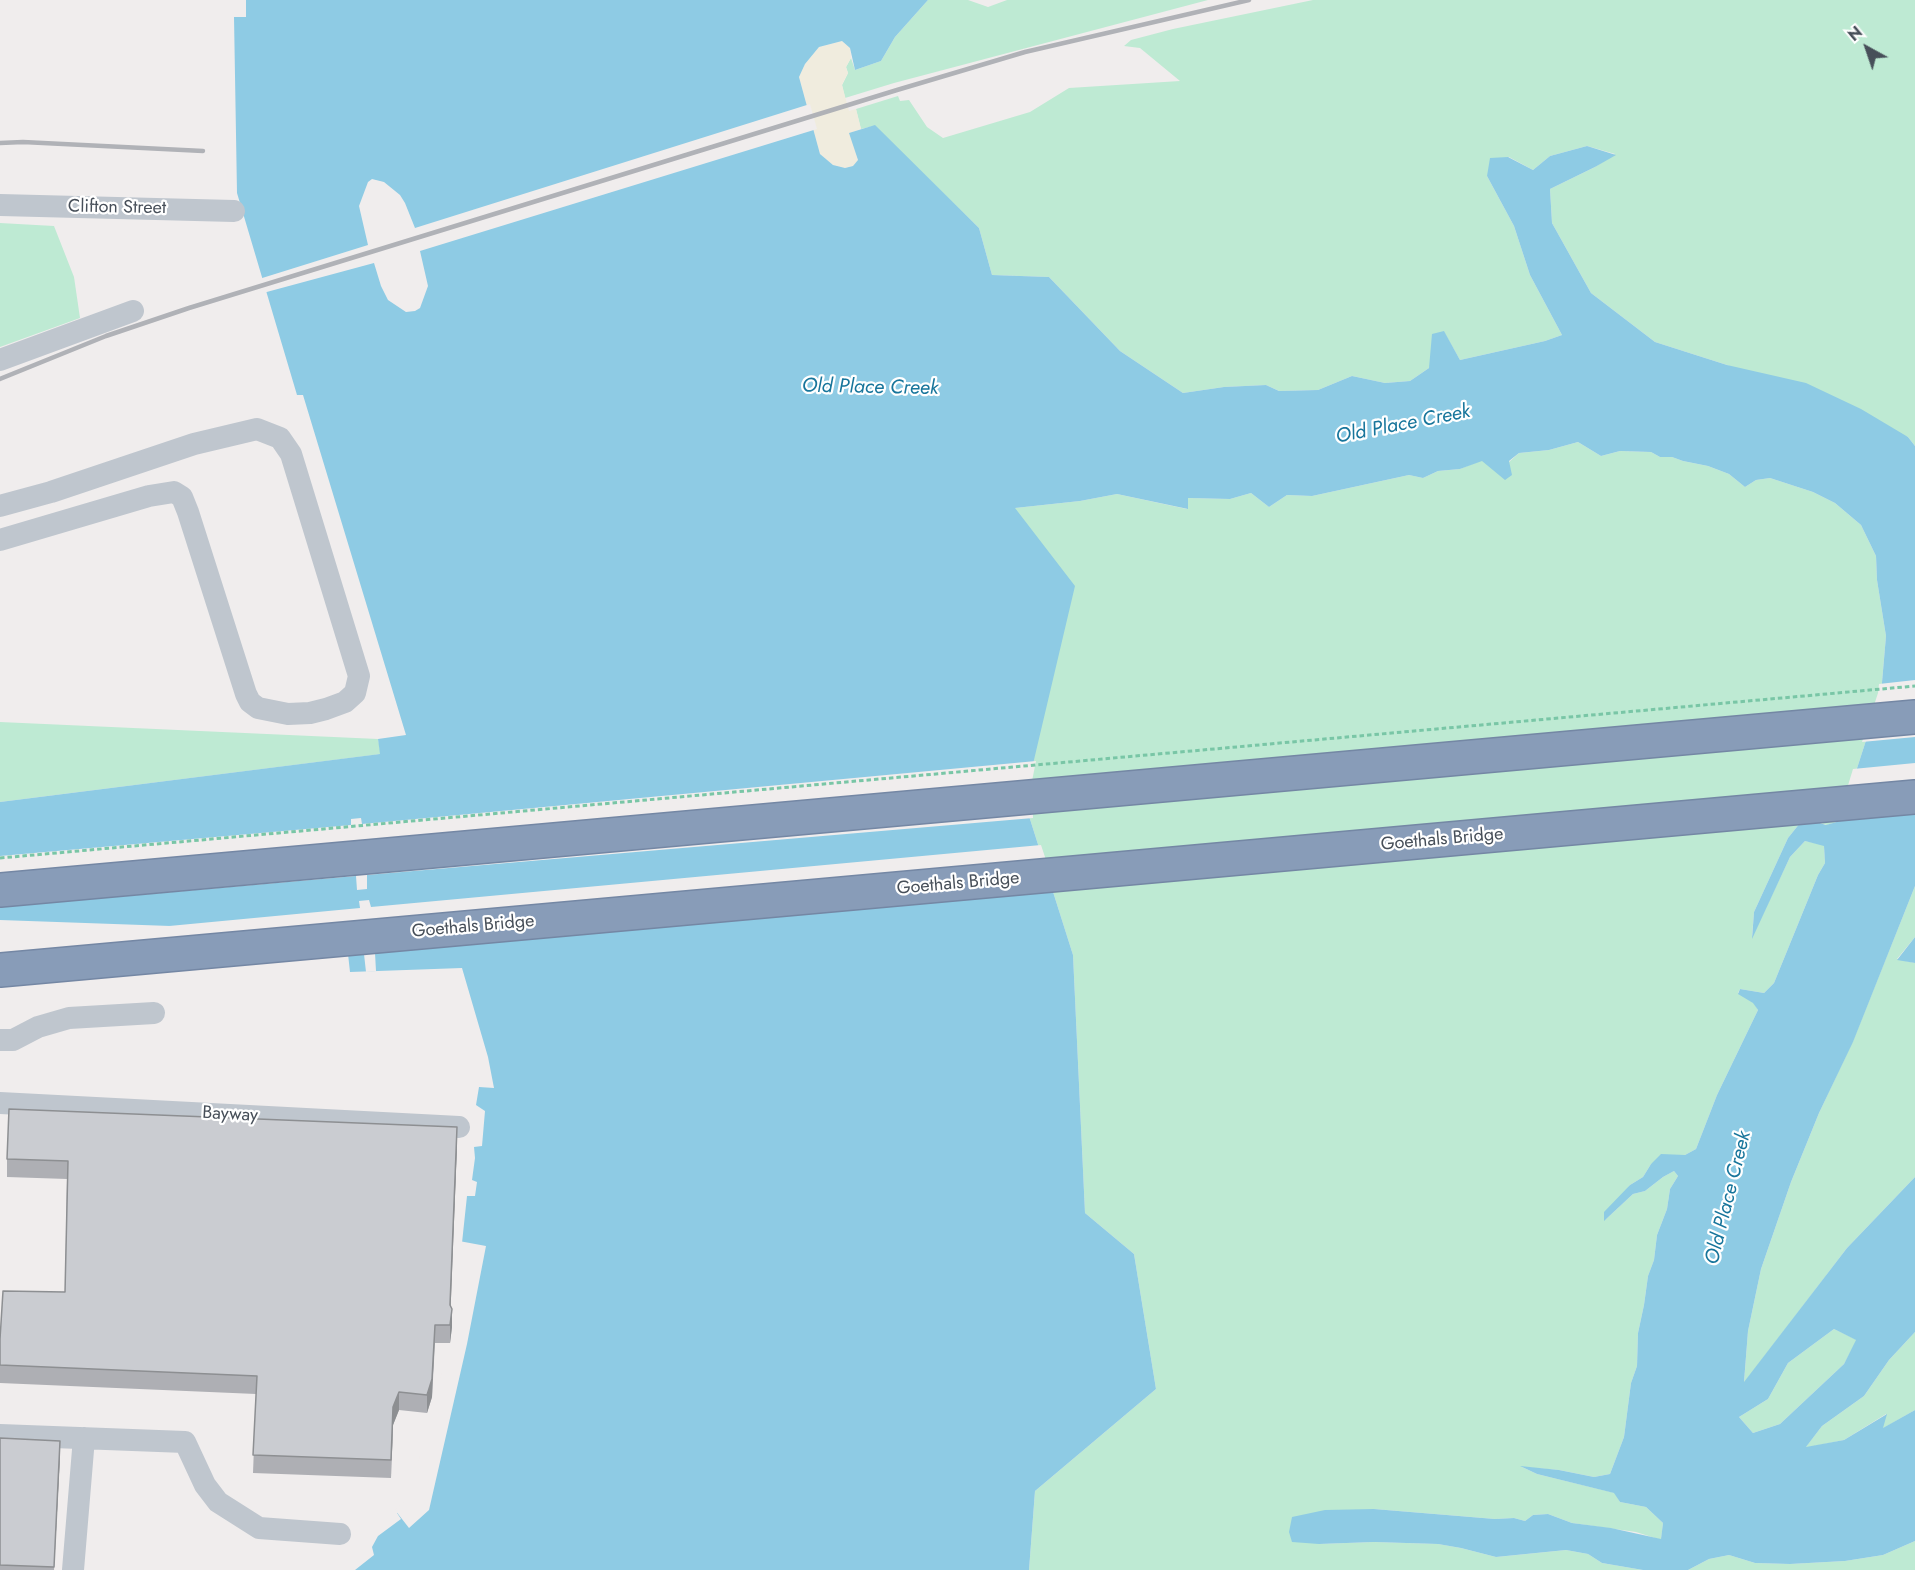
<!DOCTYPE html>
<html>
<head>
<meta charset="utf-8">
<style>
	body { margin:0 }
	#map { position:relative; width:1915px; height:1570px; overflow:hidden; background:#f0eded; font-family:Jost,sans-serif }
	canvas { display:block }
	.north { position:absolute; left:1837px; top:18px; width:60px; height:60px; -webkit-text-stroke:4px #fff; paint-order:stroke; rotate:320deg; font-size:16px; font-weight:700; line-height:24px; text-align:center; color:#474f59 }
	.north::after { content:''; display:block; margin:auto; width:21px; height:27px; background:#474f59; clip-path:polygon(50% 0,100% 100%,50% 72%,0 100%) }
</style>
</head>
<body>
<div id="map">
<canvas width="1915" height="1570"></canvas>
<div class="north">N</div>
</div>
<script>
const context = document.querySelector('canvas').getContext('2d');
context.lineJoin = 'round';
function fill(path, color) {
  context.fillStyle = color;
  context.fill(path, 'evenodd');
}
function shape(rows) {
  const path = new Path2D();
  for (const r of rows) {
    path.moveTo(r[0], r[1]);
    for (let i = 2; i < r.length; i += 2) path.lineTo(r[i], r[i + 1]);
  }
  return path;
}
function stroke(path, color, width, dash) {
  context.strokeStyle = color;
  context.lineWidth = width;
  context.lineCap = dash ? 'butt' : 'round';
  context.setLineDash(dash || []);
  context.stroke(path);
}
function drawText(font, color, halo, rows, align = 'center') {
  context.font = font + ' Jost,sans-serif';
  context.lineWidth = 4.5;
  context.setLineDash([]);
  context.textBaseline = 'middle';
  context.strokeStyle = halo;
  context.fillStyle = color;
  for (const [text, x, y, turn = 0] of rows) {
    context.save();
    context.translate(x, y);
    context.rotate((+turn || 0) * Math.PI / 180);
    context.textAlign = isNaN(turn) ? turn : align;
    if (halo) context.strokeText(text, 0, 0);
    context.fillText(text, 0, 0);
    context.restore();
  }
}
fill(shape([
	[928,0,968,0,988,7,1007,0,1208,0,894,83,845,98,842,85,848,73,846,67,851,58,855,70,881,61,895,37],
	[1313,0,1915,0,1915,446,1908,437,1727,365,1655,342,1591,293,1552,223,1550,189,1595,167,1615,154,1587,146,1550,156,1533,170,1509,157,1487,176,1514,226,1530,275,1562,335,1545,341,1460,360,1444,332,1429,368,1410,381,1385,383,1352,376,1318,390,1279,391,1266,385,1224,387,1183,393,1120,351,1049,277,992,275,979,228,874,126,861,129,856,109,898,96,900,101,909,100,927,127,943,138,1030,112,1069,88,1180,81,1140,48,1124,46,1131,40,1173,29],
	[0,223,54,226,74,277,80,318,0,347],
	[1578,442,1601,456,1620,451,1651,452,1660,457,1672,457,1683,461,1708,466,1729,474,1745,487,1756,480,1770,478,1813,492,1835,503,1861,525,1876,556,1877,580,1886,636,1881,694,1840,821,1827,825,1804,818,1788,838,1754,912,1752,937,1790,857,1805,841,1824,845,1825,863,1818,875,1774,983,1764,993,1740,989,1738,993,1754,1003,1758,1010,1717,1095,1696,1149,1685,1155,1651,1164,1643,1177,1630,1185,1605,1220,1633,1194,1645,1191,1663,1177,1674,1171,1678,1176,1670,1189,1667,1209,1657,1235,1654,1260,1648,1276,1644,1305,1638,1333,1637,1366,1631,1383,1624,1437,1610,1474,1594,1477,1559,1470,1522,1467,1537,1474,1615,1493,1620,1502,1646,1507,1663,1523,1661,1540,1636,1532,1572,1523,1548,1514,1533,1515,1525,1521,1514,1518,1495,1519,1374,1509,1319,1544,1374,1542,1438,1544,1461,1548,1496,1557,1566,1550,1588,1554,1602,1563,1643,1570,1029,1570,1035,1491,1156,1389,1134,1254,1085,1213,1073,955,1029,816,1015,508,1080,501,1117,494,1187,509,1188,498,1230,499,1251,493,1269,507,1287,495,1312,496,1409,475,1423,478,1438,471,1460,469,1482,460,1509,462,1519,453,1549,450],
	[0,722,378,739,381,754,0,802],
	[1915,886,1915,937,1897,959,1915,963,1915,1177,1847,1248,1744,1383,1748,1331,1761,1269,1791,1182,1819,1113,1853,1041],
	[1834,1329,1857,1340,1844,1364,1780,1424,1753,1433,1739,1417,1768,1399,1788,1363],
	[1915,1332,1915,1410,1882,1429,1886,1414,1844,1440,1805,1448,1822,1426,1864,1396,1889,1360],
	[1915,1541,1915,1570,1688,1570,1709,1559,1729,1555,1755,1563,1790,1564,1845,1561,1883,1555]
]), '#beead3');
fill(shape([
	[842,41,850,48,851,58,846,67,848,73,842,85,849,111,856,109,861,129,850,133,858,161,853,166,845,168,833,165,820,154,799,77,805,64,819,47]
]), '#f0ecde');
fill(shape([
	[246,0,928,0,895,37,881,61,855,70,850,48,842,41,819,47,805,64,799,77,820,154,833,165,845,168,853,166,858,160,849,133,875,125,979,228,992,275,1049,277,1120,351,1183,393,1224,387,1266,385,1279,391,1318,390,1352,376,1385,383,1410,381,1429,368,1432,334,1444,331,1460,360,1545,341,1562,335,1530,275,1514,226,1487,176,1490,158,1508,157,1533,170,1550,156,1587,146,1616,155,1595,167,1550,189,1552,223,1591,293,1655,342,1727,365,1806,383,1861,409,1908,437,1915,446,1915,886,1853,1042,1819,1113,1791,1182,1761,1269,1748,1331,1744,1382,1847,1248,1915,1177,1915,1332,1889,1360,1864,1396,1822,1426,1806,1447,1844,1440,1887,1414,1883,1428,1915,1410,1915,1541,1883,1555,1845,1561,1790,1564,1755,1563,1729,1555,1709,1559,1688,1570,1643,1570,1602,1563,1588,1554,1566,1550,1496,1557,1461,1548,1438,1544,1374,1542,1319,1544,1292,1542,1289,1532,1292,1517,1325,1510,1374,1509,1495,1519,1514,1518,1525,1521,1533,1515,1548,1514,1572,1523,1611,1528,1661,1539,1663,1523,1646,1507,1620,1502,1614,1493,1537,1474,1520,1466,1559,1470,1594,1477,1610,1474,1624,1437,1631,1383,1637,1366,1638,1333,1644,1305,1648,1276,1654,1260,1657,1235,1667,1209,1670,1189,1678,1176,1674,1171,1663,1177,1645,1191,1633,1194,1604,1221,1604,1212,1630,1185,1643,1177,1651,1164,1661,1154,1685,1155,1696,1149,1717,1095,1758,1010,1753,1003,1738,994,1740,989,1764,993,1774,983,1818,875,1825,863,1824,846,1805,841,1790,857,1752,939,1754,912,1788,838,1804,818,1826,825,1840,821,1881,694,1886,636,1877,580,1876,556,1861,525,1835,503,1813,492,1770,478,1756,480,1745,487,1729,474,1708,466,1683,461,1672,457,1660,457,1651,452,1620,451,1601,456,1578,442,1549,450,1519,453,1509,461,1512,475,1505,480,1482,461,1460,469,1438,471,1423,478,1409,475,1312,496,1287,495,1269,507,1251,493,1230,499,1188,498,1188,509,1117,494,1080,501,1015,508,1075,586,1029,781,1029,816,1073,955,1085,1213,1134,1254,1156,1389,1035,1491,1029,1570,355,1570,374,1555,372,1547,378,1536,401,1519,397,1513,412,1499,455,1335,456,1299,467,1196,475,1196,477,1182,472,1180,475,1158,474,1147,482,1146,485,1111,476,1105,479,1087,494,1088,488,1057,462,968,350,972,347,945,313,931,0,920,0,802,380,754,378,739,406,735,303,395,297,395,237,193,234,17,246,17],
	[1834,1329,1856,1340,1844,1364,1780,1424,1753,1433,1739,1417,1768,1399,1788,1363],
	[1915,937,1915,963,1897,960]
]), '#8ecbe4');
fill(shape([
	[810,104,817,129,420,251,428,286,420,308,415,311,406,312,388,300,381,286,374,263,263,293,259,279,368,245,359,206,368,182,372,179,384,182,400,195,405,203,415,228],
	[1915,680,1915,737,1862,742,1878,693,1879,684],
	[1036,761,1032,781,1033,818,367,875,367,889,357,890,356,876,0,907,0,856,351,825,351,819,361,818,362,824],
	[1915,763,1915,811,1838,818,1853,769],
	[1041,845,1056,890,375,953,376,971,366,972,364,954,345,956,345,949,310,934,148,928,360,908,359,901,369,900,371,907],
	[459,1241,486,1246,467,1344,429,1510,409,1528,395,1510,409,1497,452,1334,453,1299]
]), '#f0eded');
const highway = shape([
	[0,890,1915,717],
	[0,970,1915,797]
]);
stroke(highway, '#7487a4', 36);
stroke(shape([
	[0,858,1915,686]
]), '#79c6a6', 3, [4.5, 3]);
stroke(shape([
	[0,205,234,211],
	[0,360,133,311],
	[0,506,51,492,194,444,257,429,280,438,291,454,359,676,355,693,345,702,326,709,310,713,288,714,258,708,250,702,246,694,188,512,182,497,174,492,149,496,0,540],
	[0,1040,13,1040,38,1027,69,1018,154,1013],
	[0,1103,459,1127],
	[0,1435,185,1442,205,1485,218,1502,259,1528,340,1534],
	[73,1570,84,1438]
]), '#bfc6ce', 22);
stroke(highway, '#889cb8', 33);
stroke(shape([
	[0,143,23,142,203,151],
	[0,379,106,336,189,308,897,90,1025,52,1249,0]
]), '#b0b2b7', 4.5);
fill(shape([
	[457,1145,450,1306,452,1327,450,1343,435,1343,432,1397,427,1413,399,1410,393,1425,391,1478,253,1473,256,1394,0,1383,0,1339,65,1292,67,1179,7,1177,7,1159],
	[0,1438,60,1455,54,1570,0,1570]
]), '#aeafb4');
fill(shape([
	[457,1127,457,1145,450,1323,450,1305],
	[452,1309,452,1327,450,1343,450,1325],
	[435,1325,432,1397,427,1413,427,1395],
	[399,1392,399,1410,393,1425,391,1478,393,1407],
	[60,1441,60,1455,54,1570]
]), '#8d8f92');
const building = shape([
	[9,1109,457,1127,450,1305,452,1309,450,1325,435,1325,432,1379,427,1395,399,1392,393,1407,391,1460,253,1455,257,1376,0,1365,0,1339,3,1291,65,1292,68,1161,7,1159,9,1109],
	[0,1438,60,1441,54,1567,0,1565,0,1438]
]);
fill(building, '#caccd1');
stroke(building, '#8d8f92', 1.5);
drawText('18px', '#474f59', '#fff', [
	["Clifton Street",117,208,1],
	["Goethals Bridge",1442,840,-5],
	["Goethals Bridge",958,884,-5],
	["Goethals Bridge",473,927,-5],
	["Bayway",230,1115,3]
]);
drawText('italic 20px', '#17759b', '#fff', [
	["Old Place Creek",870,388,1],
	["Old Place Creek",1403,425,-11],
	["Old Place Creek",1729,1198,-76]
]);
</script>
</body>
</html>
